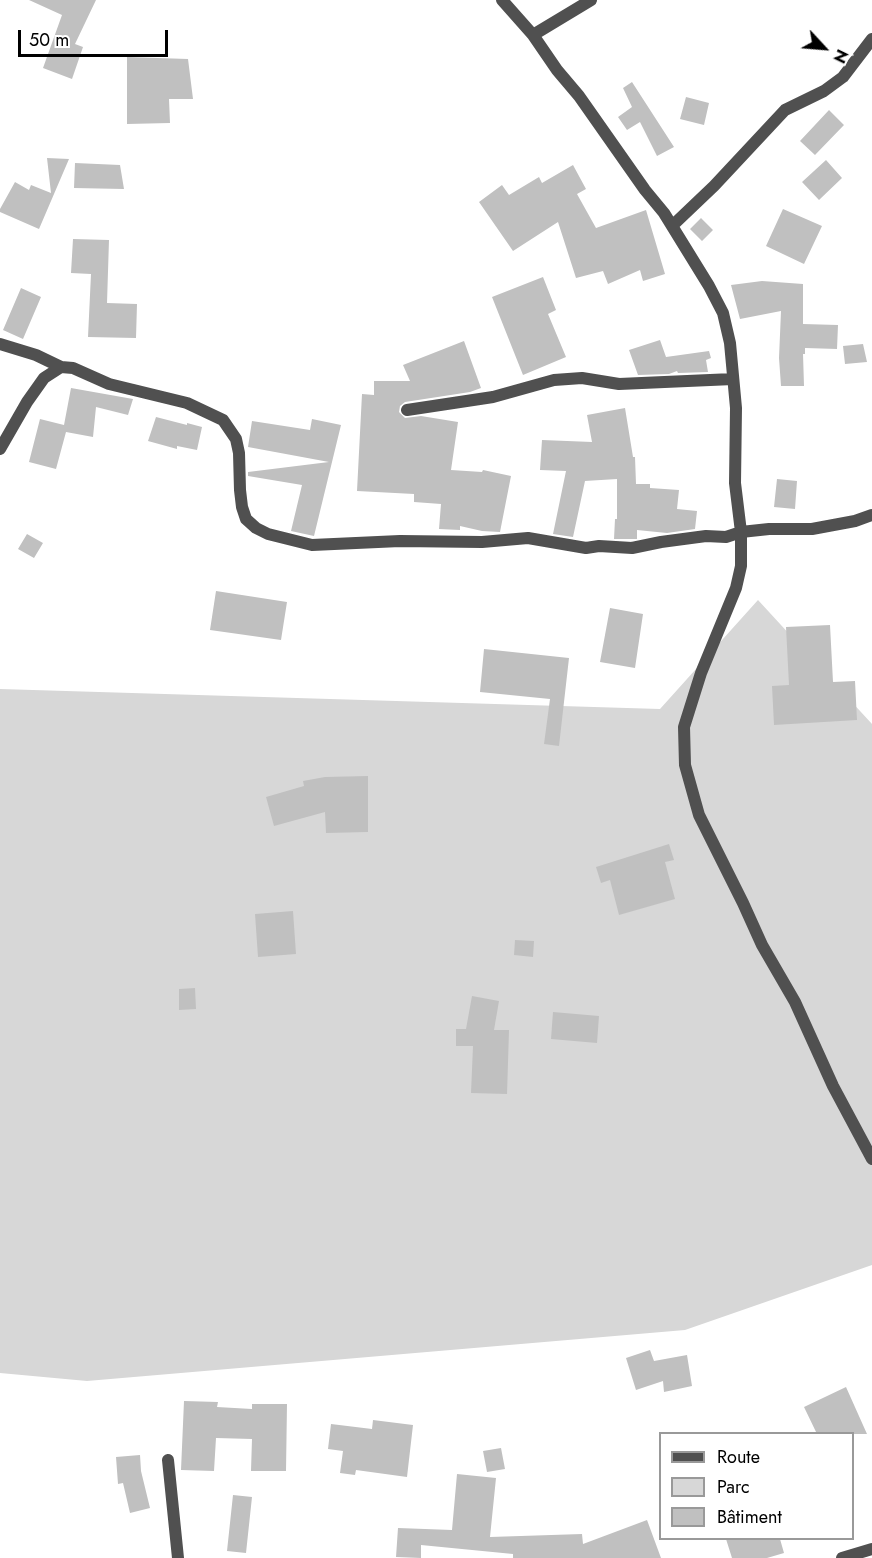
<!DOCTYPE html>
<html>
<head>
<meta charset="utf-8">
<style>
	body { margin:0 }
	#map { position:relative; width:872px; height:1558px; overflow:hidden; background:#fff; font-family:Jost,sans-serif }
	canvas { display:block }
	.legend { position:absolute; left:659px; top:1432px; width:195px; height:108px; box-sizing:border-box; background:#fff; border:2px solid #999; margin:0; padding:8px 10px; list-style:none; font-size:18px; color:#000 }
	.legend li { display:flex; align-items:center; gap:12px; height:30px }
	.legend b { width:30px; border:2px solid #999 }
	.north { position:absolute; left:794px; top:18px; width:60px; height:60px; -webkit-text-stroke:4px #fff; paint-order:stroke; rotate:116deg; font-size:16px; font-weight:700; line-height:24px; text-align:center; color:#000 }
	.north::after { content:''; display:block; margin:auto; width:21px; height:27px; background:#000; clip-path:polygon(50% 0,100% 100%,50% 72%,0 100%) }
	.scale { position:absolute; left:18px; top:30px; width:150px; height:27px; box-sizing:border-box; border:3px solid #000; border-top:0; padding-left:8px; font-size:18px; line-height:21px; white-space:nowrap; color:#000; -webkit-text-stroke:4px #fff; paint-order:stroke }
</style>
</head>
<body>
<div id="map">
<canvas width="872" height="1558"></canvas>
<ul class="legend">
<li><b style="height:8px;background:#505050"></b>Route</li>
<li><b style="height:16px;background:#d7d7d7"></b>Parc</li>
<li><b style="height:16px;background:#c0c0c0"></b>Bâtiment</li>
</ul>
<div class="north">N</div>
<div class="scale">50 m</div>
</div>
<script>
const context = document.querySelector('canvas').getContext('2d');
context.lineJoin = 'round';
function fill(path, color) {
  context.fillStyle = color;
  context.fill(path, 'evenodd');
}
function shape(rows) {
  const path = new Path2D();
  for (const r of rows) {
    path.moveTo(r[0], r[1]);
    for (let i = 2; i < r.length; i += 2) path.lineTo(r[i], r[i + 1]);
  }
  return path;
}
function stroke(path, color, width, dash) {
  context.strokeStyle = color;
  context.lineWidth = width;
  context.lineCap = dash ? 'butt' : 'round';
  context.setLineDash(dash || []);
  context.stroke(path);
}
fill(shape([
	[758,600,872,724,872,1265,685,1330,87,1381,0,1373,0,689,660,709]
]), '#d7d7d7');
fill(shape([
	[29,0,96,0,75,44,83,47,72,79,43,68,62,15],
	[127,57,188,59,193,99,169,99,170,123,127,124],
	[632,82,674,147,657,156,640,122,627,130,618,117,632,107,623,88],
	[686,97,709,103,704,125,680,119],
	[829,110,844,125,815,155,800,141],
	[47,158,69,159,39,229,0,212,0,209,15,182,29,190,31,185,51,193],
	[826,160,842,178,819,200,802,182],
	[75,163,120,165,124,189,74,188],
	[573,165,586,189,577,194,596,228,646,210,665,274,643,281,640,270,608,284,603,271,576,278,558,222,513,251,479,202,502,185,509,195,539,177,542,183],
	[783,209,822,226,804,264,766,246],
	[701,218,713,230,702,241,690,229],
	[73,239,109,240,107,303,137,304,136,338,88,337,91,274,71,273],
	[543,277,556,310,548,314,566,357,523,375,492,297],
	[762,281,803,284,803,324,838,325,837,349,805,348,805,354,803,354,804,386,781,386,779,358,781,311,740,319,731,285],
	[21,288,41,297,23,339,3,330],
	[660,340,666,357,709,351,711,358,706,360,708,372,678,373,677,371,669,374,638,375,629,350],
	[464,341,481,388,470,392,405,402,400,406,399,412,405,418,421,416,458,422,451,470,482,472,483,470,511,476,500,532,482,531,460,526,460,530,439,529,441,504,414,502,414,494,357,491,362,394,374,395,374,381,410,381,403,365],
	[863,344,867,362,845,364,843,346],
	[71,388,133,399,128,415,96,407,93,437,66,432,56,469,29,462,40,419,64,425],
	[625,408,633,457,635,457,636,484,650,484,650,488,679,490,677,509,697,511,695,529,667,533,637,530,637,539,614,539,615,519,617,519,617,479,585,481,573,537,553,534,566,471,540,470,542,440,592,442,587,415],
	[156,417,187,425,187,423,202,427,197,450,177,446,177,449,148,441],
	[312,419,341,425,314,536,291,531,302,485,248,476,248,472,329,462,248,447,252,421,310,430],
	[777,479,797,481,795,509,774,507],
	[27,534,43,543,34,558,18,549],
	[216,591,287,602,281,640,210,630],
	[610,608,643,614,635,668,600,662],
	[830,625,833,682,855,681,857,720,774,725,772,686,789,685,786,627],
	[484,649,569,658,559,746,544,744,550,699,480,692],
	[368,776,368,832,326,833,325,812,274,826,266,797,304,786,303,781,325,777],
	[669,844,674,860,665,862,675,899,619,915,610,880,601,883,596,867],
	[293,911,296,954,258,957,255,914],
	[515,940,534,941,533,957,514,955],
	[195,988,196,1009,179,1010,179,989],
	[472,996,499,1001,494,1030,509,1030,507,1094,471,1093,473,1046,456,1046,456,1029,466,1029],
	[553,1012,599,1016,597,1043,551,1039],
	[650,1350,654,1361,687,1355,692,1386,664,1392,663,1381,636,1390,626,1358],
	[846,1387,867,1434,817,1434,804,1407],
	[184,1401,218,1402,217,1407,252,1409,252,1404,287,1404,286,1471,251,1471,252,1439,216,1438,214,1471,181,1470],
	[373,1420,413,1425,407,1477,356,1470,355,1475,340,1473,343,1451,328,1449,331,1424,372,1429],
	[501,1448,505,1469,487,1472,483,1451],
	[140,1455,141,1471,150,1508,130,1513,123,1483,118,1484,116,1457],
	[457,1474,496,1478,490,1537,582,1534,583,1544,647,1520,661,1558,513,1558,513,1554,421,1545,421,1558,396,1557,398,1528,452,1530],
	[233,1495,252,1497,246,1553,227,1551],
	[726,1539,780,1539,784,1553,767,1558,732,1558]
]), '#c0c0c0');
stroke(shape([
	[502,0,533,35,557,70,579,96,645,190,664,213,709,286,723,313,730,343,736,408,735,483,741,532,741,566,736,588,701,673,684,727,685,765,699,815,743,903,762,945,795,1002,833,1086,872,1159],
	[533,35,591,0],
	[672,226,714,186,785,110,824,91,843,77,872,39],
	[0,344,36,355,61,367,73,368,109,384,187,403,223,420,236,439,239,453,240,490,242,507,246,519,256,528,268,534,312,545,400,541,482,542,528,538,586,548,599,546,632,548,661,542,706,536,726,537,741,532,769,529,812,529,855,521,872,515],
	[407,410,493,397,554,380,582,378,619,384,733,379],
	[0,449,27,402,44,378,61,367],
	[168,1460,178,1558],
	[842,1558,872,1549]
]), '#505050', 12);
</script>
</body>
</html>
